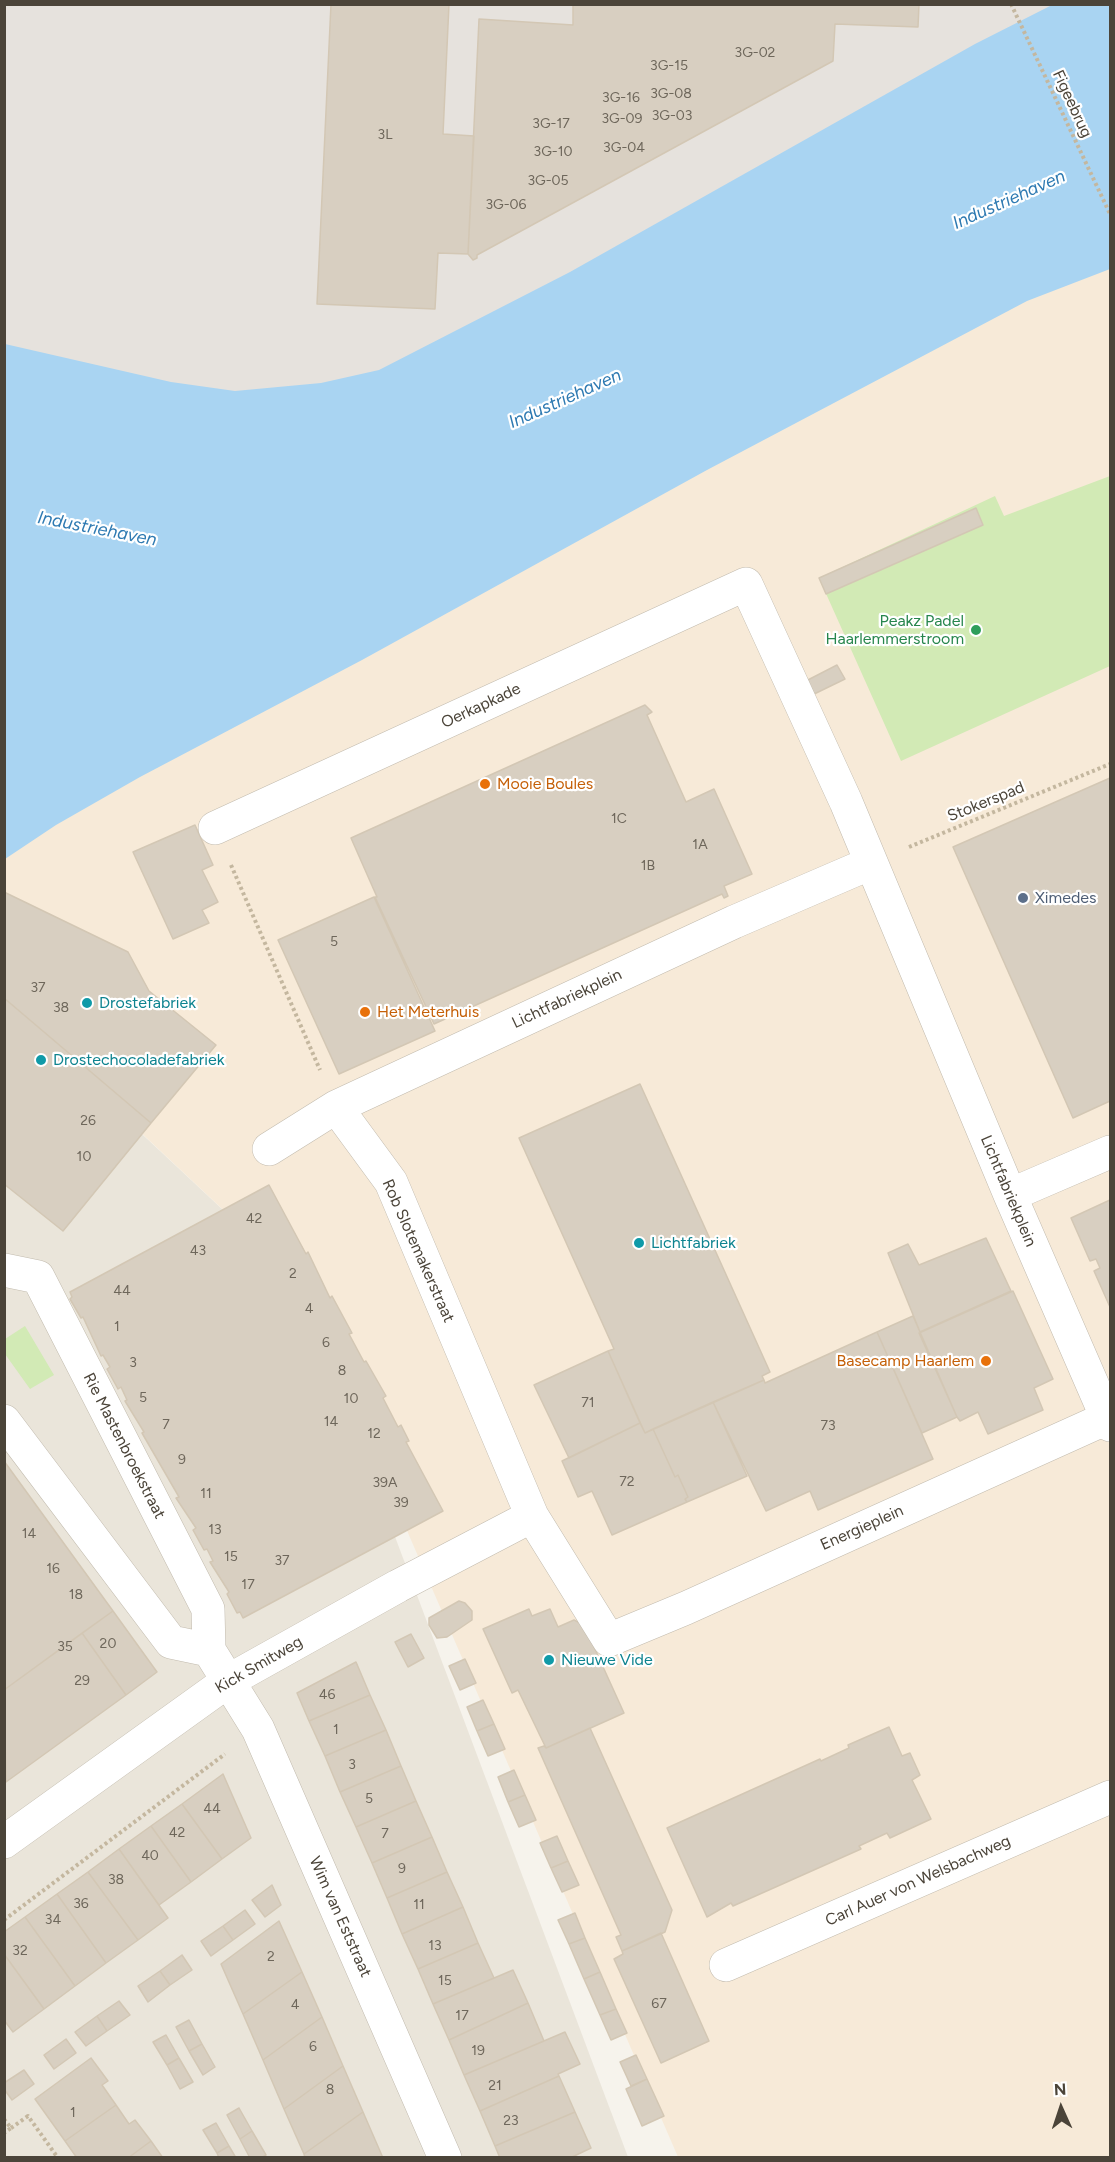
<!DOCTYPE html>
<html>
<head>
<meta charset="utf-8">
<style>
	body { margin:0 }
	#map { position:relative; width:1115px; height:2162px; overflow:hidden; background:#f6f3ec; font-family:Figtree,sans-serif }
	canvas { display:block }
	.frame { position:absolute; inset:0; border:6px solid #4b4439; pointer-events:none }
	.north { position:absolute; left:1031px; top:2078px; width:60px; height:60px; -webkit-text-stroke:4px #fff; paint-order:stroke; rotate:357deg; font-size:16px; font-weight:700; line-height:24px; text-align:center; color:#4b4439 }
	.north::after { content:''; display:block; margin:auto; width:21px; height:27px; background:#4b4439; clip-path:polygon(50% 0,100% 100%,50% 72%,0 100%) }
</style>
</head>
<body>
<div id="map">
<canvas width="1115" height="2162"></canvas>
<div class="frame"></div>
<div class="north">N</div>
</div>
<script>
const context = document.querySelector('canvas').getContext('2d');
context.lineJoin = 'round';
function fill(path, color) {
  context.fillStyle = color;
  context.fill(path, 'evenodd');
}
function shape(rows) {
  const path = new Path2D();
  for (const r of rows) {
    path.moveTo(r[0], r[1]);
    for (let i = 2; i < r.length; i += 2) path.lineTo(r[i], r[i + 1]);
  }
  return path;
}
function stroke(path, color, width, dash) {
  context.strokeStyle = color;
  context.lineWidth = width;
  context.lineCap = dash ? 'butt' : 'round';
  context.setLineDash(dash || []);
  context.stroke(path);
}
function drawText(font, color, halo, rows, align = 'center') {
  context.font = font + ' Figtree,sans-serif';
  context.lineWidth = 4.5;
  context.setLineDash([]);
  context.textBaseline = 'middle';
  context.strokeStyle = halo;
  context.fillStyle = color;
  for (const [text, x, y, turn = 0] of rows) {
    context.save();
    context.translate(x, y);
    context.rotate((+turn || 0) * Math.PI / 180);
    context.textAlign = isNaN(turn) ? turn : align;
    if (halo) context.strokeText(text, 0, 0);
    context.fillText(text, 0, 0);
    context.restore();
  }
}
fill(shape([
	[4,1005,299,1281,628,2157,5,2157]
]), '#eae5da');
fill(shape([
	[1110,128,1110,2157,678,2157,299,1281,5,1005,4,777]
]), '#f7ead8');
fill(shape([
	[4,5,1110,5,313,503,5,391]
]), '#e6e2dd');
fill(shape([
	[1110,476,1110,666,901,761,819,578,995,496,1004,516],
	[25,1326,54,1375,30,1389,5,1354,5,1339]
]), '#d2eab5');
fill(shape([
	[1052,5,1110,5,1110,269,1027,301,707,470,362,660,140,777,56,825,5,859,5,344,171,382,235,391,321,383,379,370,570,272,975,44]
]), '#a9d4f2');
const building = shape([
	[331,4,449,4,443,134,474,136,468,254,438,253,435,309,317,304,331,4],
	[573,4,919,4,918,27,835,24,833,61,477,255,477,258,473,260,468,254,479,19,573,25,573,4],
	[976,508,983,525,826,594,819,578,976,508],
	[837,665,845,679,808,697,802,683,837,665],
	[645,705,652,712,647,715,686,802,714,789,752,874,724,886,728,896,724,898,722,894,434,1024,375,897,377,897,351,838,645,705],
	[1110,778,1110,1101,1073,1118,953,847,1110,778],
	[195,825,213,865,202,870,218,902,202,910,209,923,173,939,133,852,195,825],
	[4,892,128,952,149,991,216,1045,151,1123,4,998,4,892],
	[374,897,435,1031,339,1074,278,940,374,897],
	[4,998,151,1123,63,1231,4,1184,4,998],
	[640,1084,770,1372,762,1376,764,1380,645,1433,608,1351,614,1349,519,1138,640,1084],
	[269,1185,306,1254,308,1252,330,1298,332,1296,352,1333,349,1334,364,1362,366,1361,386,1396,383,1398,398,1427,401,1425,409,1441,406,1442,443,1511,243,1618,240,1612,237,1613,227,1594,229,1592,210,1562,213,1561,207,1549,204,1550,193,1530,196,1528,176,1498,179,1497,142,1433,144,1432,125,1401,127,1400,121,1387,118,1389,107,1369,110,1367,103,1355,101,1356,83,1317,81,1318,70,1299,72,1297,70,1292,269,1185],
	[1110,1200,1110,1307,1094,1271,1100,1268,1096,1259,1090,1261,1071,1218,1110,1200],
	[986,1238,1011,1291,920,1332,888,1253,908,1244,919,1265,986,1238],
	[1013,1291,1053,1379,1034,1388,1043,1410,988,1434,978,1412,960,1421,957,1417,919,1333,1013,1291],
	[913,1316,957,1417,922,1433,877,1332,913,1316],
	[877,1332,933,1459,818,1510,810,1491,766,1511,713,1402,764,1380,765,1383,877,1332],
	[608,1351,640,1423,569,1458,534,1385,608,1351],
	[713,1402,747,1476,687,1502,685,1499,688,1497,678,1475,675,1477,653,1429,713,1402],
	[640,1423,645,1433,653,1429,675,1477,678,1475,688,1497,685,1499,687,1502,612,1535,592,1491,578,1497,562,1461,640,1423],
	[4,1461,113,1611,4,1690,4,1461],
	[459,1601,465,1603,472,1611,472,1620,447,1637,437,1638,429,1625,429,1618,459,1601],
	[529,1609,532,1616,550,1609,558,1627,574,1620,584,1625,624,1713,546,1748,518,1690,512,1693,483,1629,529,1609],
	[113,1611,157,1672,126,1695,82,1633,113,1611],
	[82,1633,126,1695,6,1782,4,1690,82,1633],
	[411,1634,424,1658,408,1667,395,1642,411,1634],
	[465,1659,476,1683,460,1690,449,1666,465,1659],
	[356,1662,370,1695,309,1721,297,1693,356,1662],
	[370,1695,386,1730,325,1756,309,1721,370,1695],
	[483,1700,494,1724,477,1731,467,1707,483,1700],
	[494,1724,505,1749,488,1756,477,1731,494,1724],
	[889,1727,902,1756,910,1753,920,1775,912,1780,931,1819,890,1838,887,1833,859,1846,861,1849,733,1906,731,1903,707,1917,667,1828,820,1759,821,1761,849,1748,848,1745,889,1727],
	[590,1728,672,1910,665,1932,622,1951,616,1937,621,1935,538,1748,544,1746,546,1748,590,1728],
	[386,1730,401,1766,340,1792,325,1756,386,1730],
	[401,1766,416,1801,356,1827,340,1792,401,1766],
	[514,1770,525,1795,508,1802,498,1777,514,1770],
	[223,1774,251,1838,222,1859,182,1804,223,1774],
	[525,1795,536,1820,519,1827,508,1802,525,1795],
	[416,1801,432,1837,372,1863,356,1827,416,1801],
	[182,1804,222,1859,191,1882,151,1826,182,1804],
	[151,1826,191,1882,159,1905,119,1849,151,1826],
	[557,1836,568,1861,551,1868,540,1843,557,1836],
	[432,1837,447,1872,387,1898,372,1863,432,1837],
	[119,1849,168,1918,138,1940,88,1872,119,1849],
	[568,1861,579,1885,562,1892,551,1868,568,1861],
	[88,1872,138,1940,106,1963,57,1894,88,1872],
	[447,1872,463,1907,402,1934,387,1898,447,1872],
	[272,1885,281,1905,265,1917,252,1900,272,1885],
	[57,1894,106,1963,75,1986,25,1917,57,1894],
	[463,1907,478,1943,418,1969,402,1934,463,1907],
	[245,1910,255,1924,233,1940,223,1926,245,1910],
	[575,1913,585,1938,569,1944,558,1920,575,1913],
	[25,1917,75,1986,44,2009,4,1954,4,1932,25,1917],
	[279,1921,302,1972,243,2014,221,1964,279,1921],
	[223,1926,233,1940,211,1956,201,1941,223,1926],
	[661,1933,709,2041,661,2063,614,1959,623,1954,622,1951,661,1933],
	[585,1938,600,1972,584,1979,569,1944,585,1938],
	[478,1943,494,1978,433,2004,418,1969,478,1943],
	[4,1954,44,2009,13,2032,4,2020,4,1954],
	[182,1955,192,1970,170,1985,160,1971,182,1955],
	[513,1970,528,2003,449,2040,433,2004,513,1970],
	[160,1971,170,1985,148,2002,138,1986,160,1971],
	[302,1972,322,2017,263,2060,243,2014,302,1972],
	[600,1972,616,2009,600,2015,584,1979,600,1972],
	[119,2001,130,2015,107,2031,97,2016,119,2001],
	[528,2003,544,2041,464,2075,449,2040,528,2003],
	[616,2009,627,2033,611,2040,600,2015,616,2009],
	[97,2016,107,2031,86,2046,75,2032,97,2016],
	[322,2017,343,2066,284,2109,263,2060,322,2017],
	[189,2020,202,2044,189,2051,176,2027,189,2020],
	[565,2032,580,2064,558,2074,559,2076,480,2111,464,2075,565,2032],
	[166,2035,179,2058,167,2065,153,2042,166,2035],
	[66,2039,76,2053,54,2069,44,2055,66,2039],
	[202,2044,215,2067,203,2075,189,2051,202,2044],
	[636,2055,647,2079,631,2086,620,2062,636,2055],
	[91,2058,108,2081,102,2085,116,2105,65,2141,35,2099,91,2058],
	[179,2058,193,2082,180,2089,167,2065,179,2058],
	[343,2066,363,2112,304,2154,284,2109,343,2066],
	[24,2070,34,2084,12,2100,4,2089,4,2083,24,2070],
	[559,2076,575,2112,495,2146,480,2111,559,2076],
	[647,2079,664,2116,642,2126,626,2089,647,2079],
	[116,2105,129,2124,135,2120,151,2141,128,2158,77,2158,65,2141,116,2105],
	[239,2108,252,2131,240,2139,227,2115,239,2108],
	[363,2112,383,2158,305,2158,304,2154,363,2112],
	[575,2112,591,2148,570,2158,500,2158,495,2146,575,2112],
	[216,2123,229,2146,217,2153,203,2130,216,2123],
	[252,2131,266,2155,261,2158,250,2158,240,2139,252,2131],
	[151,2141,163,2158,128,2158,151,2141],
	[229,2146,236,2158,219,2158,217,2153,229,2146]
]);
fill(building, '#d8cfc1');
stroke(building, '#d3c7b4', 1.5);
const street = shape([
	[215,828,746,584,846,802,1010,1195,1107,1418],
	[336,1107,391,1182,532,1516,609,1640,686,1608,1107,1418,1110,1425],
	[269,1149,336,1107,734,922,871,863],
	[1010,1195,1110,1152],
	[4,1270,38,1277,208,1609,209,1650],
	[4,1421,171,1642,209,1650,258,1729,445,2158],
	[4,1842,228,1681,398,1586,532,1516],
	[726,1965,1110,1797]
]);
stroke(street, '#c2bbae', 34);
stroke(shape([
	[1011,4,1110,214],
	[909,847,1110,764],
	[231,865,320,1070],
	[4,1920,225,1754],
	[4,2119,11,2128,4,2133],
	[11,2128,28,2116,58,2158]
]), '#c4b79f', 4, [3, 3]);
stroke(street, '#fff', 33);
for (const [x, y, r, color] of [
	[976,630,6,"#2e9e5b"],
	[485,784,6,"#e8710a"],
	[1023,898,6,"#5c6f8a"],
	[87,1003,6,"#0f9aa8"],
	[365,1012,6,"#e8710a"],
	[41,1060,6,"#0f9aa8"],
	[639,1243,6,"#0f9aa8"],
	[986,1361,6,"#e8710a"],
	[549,1660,6,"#0f9aa8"]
]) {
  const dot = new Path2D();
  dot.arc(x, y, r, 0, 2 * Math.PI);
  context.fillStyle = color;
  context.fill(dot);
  stroke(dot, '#fff', 2);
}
drawText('14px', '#6e675b', null, [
	["3G-02",755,53],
	["3G-15",669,66],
	["3G-08",671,94],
	["3G-16",621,98],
	["3G-03",672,116],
	["3G-09",622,119],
	["3G-17",551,124],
	["3L",385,135],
	["3G-04",624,148],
	["3G-10",553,152],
	["3G-05",548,181],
	["3G-06",506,205],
	["1C",619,819],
	["1A",700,845],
	["1B",648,866],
	["5",334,942],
	["37",38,988],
	["38",61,1008],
	["26",88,1121],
	["10",84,1157],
	["42",254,1219],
	["43",198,1251],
	["2",293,1274],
	["44",122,1291],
	["4",309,1309],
	["1",117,1327],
	["6",326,1343],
	["3",133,1363],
	["8",342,1371],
	["5",143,1398],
	["10",351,1399],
	["71",588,1403],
	["14",331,1422],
	["7",166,1425],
	["73",828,1426],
	["12",374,1434],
	["9",182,1460],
	["72",627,1482],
	["39A",385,1483],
	["11",206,1494],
	["39",401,1503],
	["13",215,1530],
	["14",29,1534],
	["15",231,1557],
	["37",282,1561],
	["16",53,1569],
	["17",248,1585],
	["18",76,1595],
	["20",108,1644],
	["35",65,1647],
	["29",82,1681],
	["46",327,1695],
	["1",336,1730],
	["3",352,1765],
	["5",369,1799],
	["44",212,1809],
	["42",177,1833],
	["7",385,1834],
	["40",150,1856],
	["9",402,1869],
	["38",116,1880],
	["36",81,1904],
	["11",419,1905],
	["34",53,1920],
	["13",435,1946],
	["32",20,1951],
	["2",271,1957],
	["15",445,1981],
	["67",659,2004],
	["4",295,2005],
	["17",462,2016],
	["6",313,2047],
	["19",478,2051],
	["21",495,2086],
	["8",330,2090],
	["1",73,2113],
	["23",511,2121]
]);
drawText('16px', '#4b4439', '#fff', [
	["Figeebrug",1072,104,65],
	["Oerkapkade",481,706,-25],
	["Stokerspad",986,802,-22],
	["Lichtfabriekplein",567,999,-25],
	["Lichtfabriekplein",1008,1191,67],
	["Rob Slotemakerstraat",418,1251,66],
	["Rie Mastenbroekstraat",124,1446,63],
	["Energieplein",862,1528,-24],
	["Kick Smitweg",259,1665,-30],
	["Carl Auer von Welsbachweg",918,1881,-24],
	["Wim van Eststraat",340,1917,66]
]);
drawText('16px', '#27864d', '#fff', [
	["Peakz Padel",964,621],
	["Haarlemmerstroom",964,639]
], 'right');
drawText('16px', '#c56008', '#fff', [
	["Mooie Boules",497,784],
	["Het Meterhuis",377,1012],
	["Basecamp Haarlem",974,1361,"right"]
], 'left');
drawText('16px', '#4e5e75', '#fff', [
	["Ximedes",1035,898]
], 'left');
drawText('16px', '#0d838f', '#fff', [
	["Drostefabriek",99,1003],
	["Drostechocoladefabriek",53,1060],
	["Lichtfabriek",651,1243],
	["Nieuwe Vide",561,1660]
], 'left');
drawText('italic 18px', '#2e7ab2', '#fff', [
	["Industriehaven",1009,200,-24],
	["Industriehaven",565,399,-24],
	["Industriehaven",97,529,11]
]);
</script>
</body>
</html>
